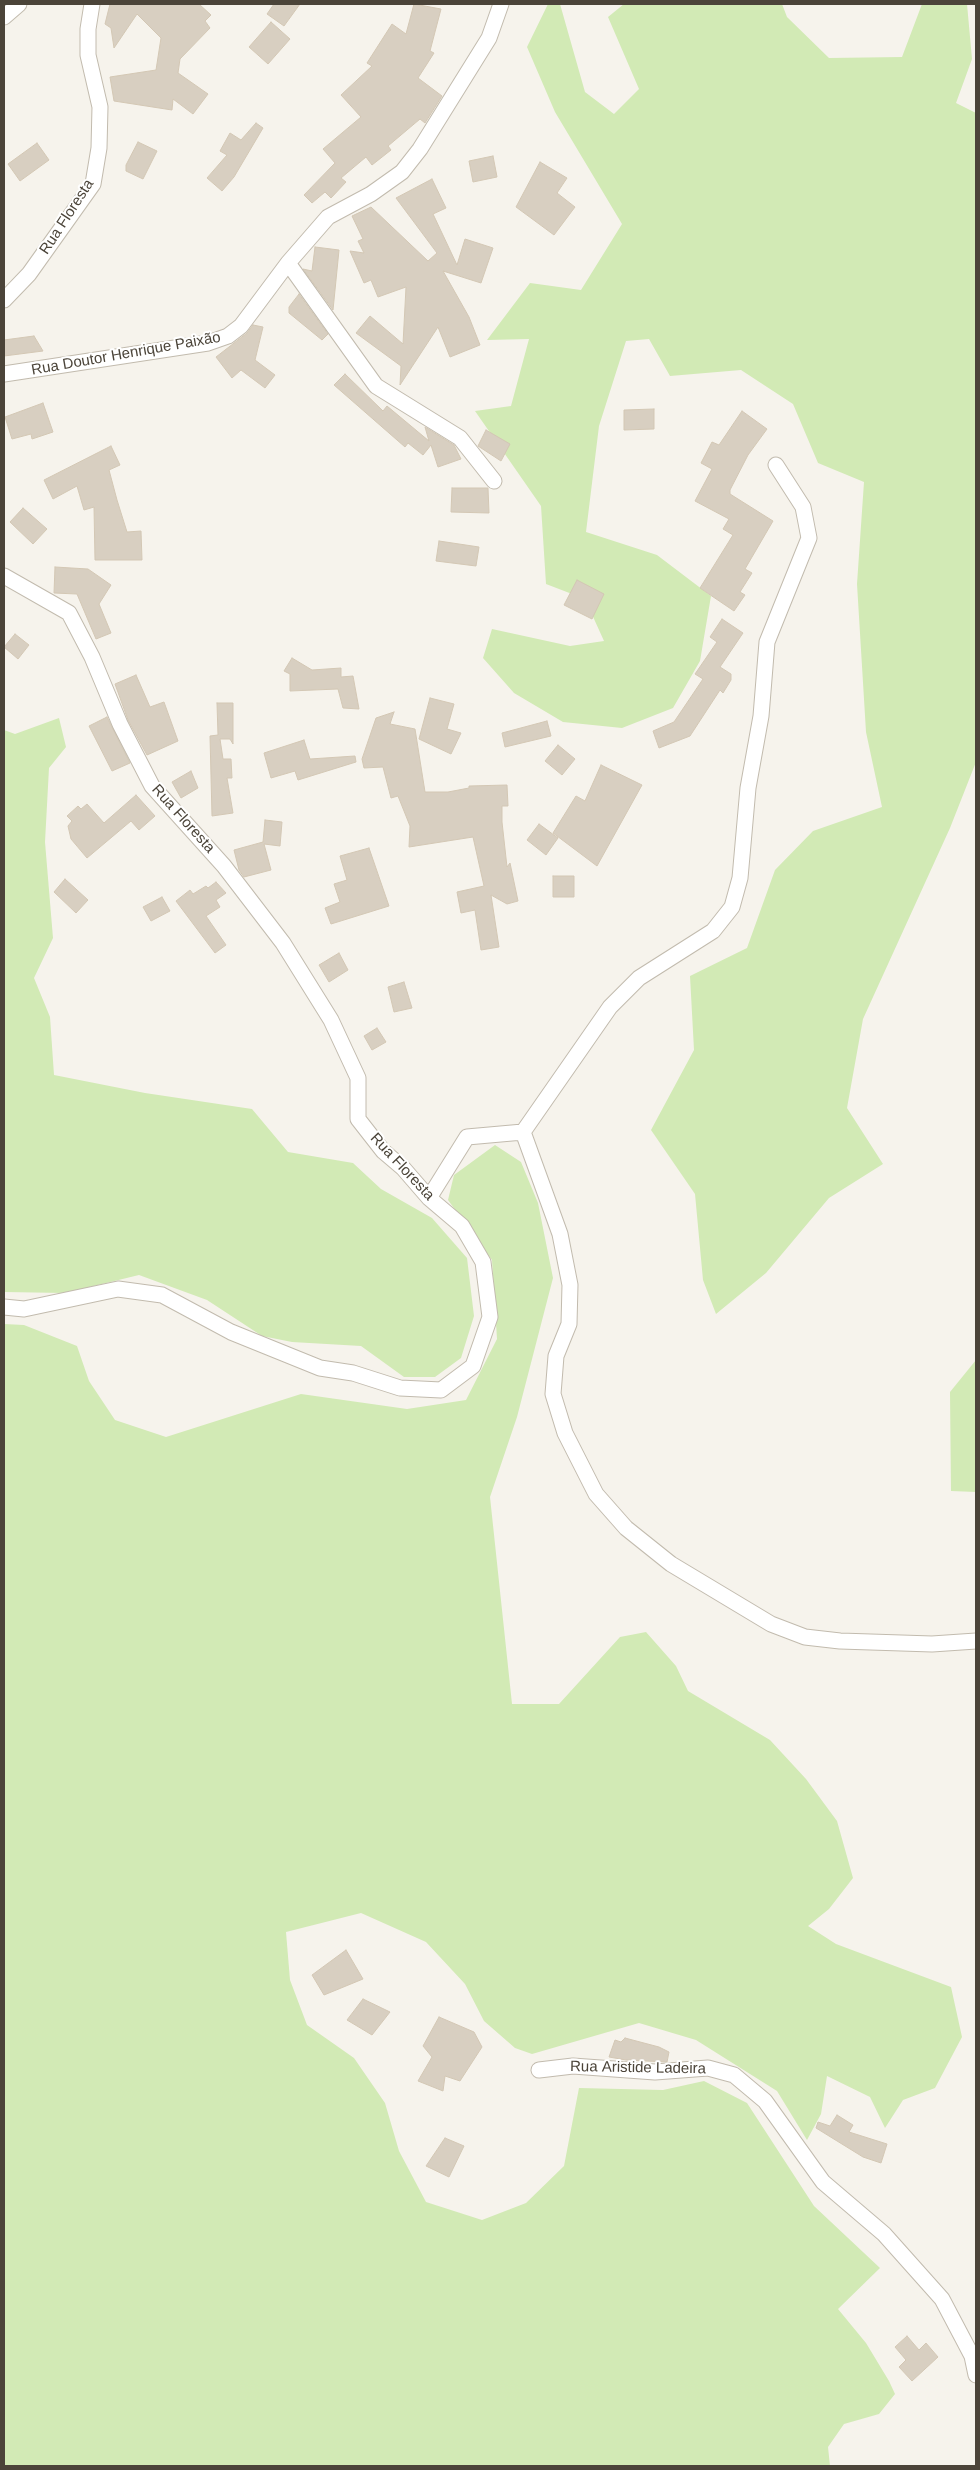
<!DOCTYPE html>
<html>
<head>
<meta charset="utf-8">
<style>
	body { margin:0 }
	#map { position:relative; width:980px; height:2470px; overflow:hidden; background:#f6f3ec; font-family:Helvetica,sans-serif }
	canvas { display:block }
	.frame { position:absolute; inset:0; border:5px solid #4b4439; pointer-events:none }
</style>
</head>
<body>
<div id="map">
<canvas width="980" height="2470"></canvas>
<div class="frame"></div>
</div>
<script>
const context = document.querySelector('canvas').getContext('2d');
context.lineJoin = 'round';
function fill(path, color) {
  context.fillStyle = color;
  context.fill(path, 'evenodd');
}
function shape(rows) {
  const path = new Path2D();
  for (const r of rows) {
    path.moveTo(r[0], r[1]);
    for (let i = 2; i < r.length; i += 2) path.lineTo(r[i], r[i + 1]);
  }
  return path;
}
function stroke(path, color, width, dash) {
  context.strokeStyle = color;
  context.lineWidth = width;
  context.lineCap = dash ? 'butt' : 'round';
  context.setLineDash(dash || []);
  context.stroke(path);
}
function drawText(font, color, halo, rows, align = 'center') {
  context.font = font + ' Helvetica,sans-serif';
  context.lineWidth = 4;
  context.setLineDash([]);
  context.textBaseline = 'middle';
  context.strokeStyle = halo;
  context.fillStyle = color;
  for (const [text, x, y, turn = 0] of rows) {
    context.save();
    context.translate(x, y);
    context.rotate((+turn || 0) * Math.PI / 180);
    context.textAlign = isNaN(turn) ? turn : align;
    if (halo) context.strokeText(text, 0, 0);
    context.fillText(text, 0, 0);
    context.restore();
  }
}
fill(shape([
	[548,4,560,4,585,92,614,114,639,89,608,17,624,4,782,4,787,17,829,58,902,57,922,4,967,4,972,59,956,103,976,113,976,762,950,828,863,1019,847,1108,883,1164,829,1198,766,1273,716,1314,703,1280,695,1194,651,1130,694,1050,690,976,747,948,775,870,813,831,882,807,866,732,857,584,864,482,818,463,793,404,741,370,670,376,649,339,626,341,599,426,586,532,657,555,711,596,700,661,673,708,622,728,563,722,514,693,483,658,492,629,570,646,604,641,585,599,546,584,541,506,475,411,511,406,529,339,487,340,530,283,581,290,622,224,555,112,527,47],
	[59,718,66,747,49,768,45,842,53,938,34,978,50,1017,54,1075,145,1093,252,1109,288,1152,353,1163,381,1189,432,1218,467,1258,474,1316,461,1358,435,1377,404,1377,361,1346,292,1342,262,1336,207,1300,139,1275,65,1293,4,1292,4,730,15,734],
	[495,1145,521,1162,538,1203,553,1278,517,1417,490,1497,512,1704,559,1704,620,1637,646,1632,676,1666,688,1691,770,1740,806,1779,837,1821,853,1878,829,1909,808,1926,836,1944,951,1987,962,2037,935,2088,903,2100,885,2128,870,2097,827,2076,821,2114,807,2140,777,2091,696,2040,639,2023,532,2054,515,2048,484,2021,465,1984,426,1942,361,1913,286,1932,290,1980,307,2025,354,2058,385,2103,399,2151,426,2202,482,2220,526,2203,564,2166,579,2088,663,2090,704,2081,747,2103,814,2206,880,2268,838,2309,866,2343,889,2381,895,2394,879,2414,844,2424,828,2447,830,2466,4,2466,4,1324,24,1325,77,1346,89,1381,115,1420,166,1437,301,1394,407,1409,466,1400,497,1339,492,1260,448,1200,454,1175],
	[976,1360,976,1492,951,1491,950,1392]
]), '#d2eab5');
const building = shape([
	[110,4,199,4,211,15,205,21,210,28,180,59,178,73,208,94,193,114,173,99,172,110,114,101,110,77,156,70,161,38,137,14,114,48,111,28,105,24,110,4],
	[274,4,300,4,284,26,267,14,274,4],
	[414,4,441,9,430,51,434,53,418,78,442,96,425,123,420,119,388,146,391,150,372,165,366,157,341,178,346,182,331,198,325,192,312,203,304,195,335,163,323,149,361,117,341,95,372,66,367,63,392,24,406,34,414,4],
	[271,22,290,39,268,64,249,47,271,22],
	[256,123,263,128,234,177,222,191,207,178,227,155,220,151,230,133,241,140,256,123],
	[138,142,157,151,143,179,126,171,126,165,138,142],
	[37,143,49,160,20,181,8,164,37,143],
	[493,156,497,177,473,182,469,161,493,156],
	[540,162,567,178,557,193,575,207,554,235,516,207,540,162],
	[432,179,446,208,433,214,457,265,465,239,493,248,481,283,443,271,469,317,480,345,450,357,438,327,400,385,401,366,356,333,370,316,403,344,406,287,378,297,371,280,364,283,350,251,364,253,358,241,363,239,352,216,371,207,428,261,437,253,396,198,432,179],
	[315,247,339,250,333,310,303,269,312,271,315,247],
	[299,294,328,334,322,340,289,313,289,307,299,294],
	[253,325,263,327,255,360,275,375,265,388,241,370,232,378,216,357,247,333,253,325],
	[34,336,43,351,4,356,4,340,34,336],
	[345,374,383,411,387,406,429,441,425,427,454,445,461,459,438,467,431,445,423,455,408,443,405,447,334,385,345,374],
	[43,403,53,432,32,439,31,434,12,439,5,417,43,403],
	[654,409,654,429,624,430,624,410,654,409],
	[742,411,767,429,748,455,730,490,730,494,773,521,745,569,752,573,740,592,745,595,734,611,700,588,733,535,723,529,729,519,695,501,712,469,701,463,712,442,719,445,742,411],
	[486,430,510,444,501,461,478,446,486,430],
	[111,446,120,465,109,470,117,500,127,532,141,531,142,560,95,560,94,507,84,510,77,486,53,499,44,480,111,446],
	[452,488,488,488,489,513,451,512,452,488],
	[23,508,47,529,33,544,10,522,23,508],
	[439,541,479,547,476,566,436,561,439,541],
	[55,567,88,569,111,585,99,604,111,633,96,639,77,594,54,593,55,567],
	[577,580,604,594,592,619,564,605,577,580],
	[722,619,743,633,720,667,731,674,731,680,723,693,720,690,690,736,659,748,653,731,674,722,703,679,695,674,717,642,710,637,722,619],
	[15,634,29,645,18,659,4,647,15,634],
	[292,658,312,670,341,668,341,677,353,676,359,709,343,708,338,689,290,691,290,674,284,671,292,658],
	[136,675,150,707,164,702,178,741,147,755,128,720,115,684,136,675],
	[430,698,454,704,447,729,461,733,451,754,419,739,430,698],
	[217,703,233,703,233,744,230,739,220,739,223,759,231,759,232,778,227,778,233,813,212,816,210,736,218,735,217,703],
	[394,712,390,724,415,729,425,792,448,792,469,788,469,786,507,785,508,806,502,806,502,822,507,867,510,863,518,901,507,904,491,895,499,947,481,950,475,910,461,913,457,892,484,886,473,837,409,847,410,826,398,796,391,798,383,767,364,768,362,759,376,718,394,712],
	[107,717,130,763,112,771,89,726,107,717],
	[547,721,551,736,505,747,502,733,547,721],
	[304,740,310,759,355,756,356,762,298,780,295,771,271,778,264,753,304,740],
	[558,745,575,759,562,775,545,761,558,745],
	[601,765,642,785,597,866,553,833,576,796,585,801,601,765],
	[191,771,198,788,181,798,172,782,191,771],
	[136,795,155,816,139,830,131,821,87,858,71,839,68,826,72,821,67,816,78,806,81,809,87,804,104,823,136,795],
	[265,820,282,822,280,846,264,844,271,870,244,877,239,870,234,850,263,842,265,820],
	[539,824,558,838,546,855,527,840,539,824],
	[369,848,389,906,331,924,325,908,340,902,334,884,347,880,340,856,369,848],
	[553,876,574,876,574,897,553,897,553,876],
	[65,879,88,900,76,913,54,892,65,879],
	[216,882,226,893,216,900,220,907,206,916,226,945,215,953,176,901,190,890,193,894,206,886,208,888,216,882],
	[162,897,170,911,151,921,143,907,162,897],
	[339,953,348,970,329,982,319,965,339,953],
	[404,982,412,1008,394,1012,388,987,404,982],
	[377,1028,386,1042,372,1050,364,1036,377,1028],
	[346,1950,363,1979,324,1995,312,1975,346,1950],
	[363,1999,390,2012,372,2035,347,2020,363,1999],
	[439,2017,474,2032,482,2047,460,2081,445,2076,443,2091,418,2081,432,2057,423,2046,439,2017],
	[625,2038,659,2047,669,2052,667,2062,626,2060,609,2057,615,2040,621,2042,625,2038],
	[837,2115,853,2125,849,2132,887,2144,881,2163,863,2157,816,2128,818,2122,830,2126,837,2115],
	[445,2138,464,2146,449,2177,426,2166,445,2138],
	[907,2336,919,2350,926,2343,938,2357,912,2381,899,2367,906,2360,895,2347,907,2336]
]);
fill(building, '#d8cfc1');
stroke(building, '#d3c7b4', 1);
const street = shape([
	[4,17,19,4],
	[288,263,376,386,460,438,494,481],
	[4,300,29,274,93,184,99,148,100,107,88,55,88,29,92,4],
	[4,374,208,343,228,336,241,326,288,263,328,217,371,194,402,172,420,149,489,38,501,4],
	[4,576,69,613,92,657,120,724,152,786,224,866,283,943,331,1020,358,1078,358,1119,383,1151,403,1168,429,1198,462,1226,483,1262,490,1317,473,1366,441,1390,400,1388,353,1373,320,1368,231,1332,162,1295,118,1289,24,1309,4,1307],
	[523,1132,560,1234,570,1285,569,1324,556,1356,553,1394,565,1433,596,1494,626,1528,671,1564,771,1624,805,1637,840,1641,932,1644,976,1641],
	[523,1132,610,1007,639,978,713,931,732,907,740,878,748,788,761,716,767,642,809,538,803,507,776,465],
	[429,1198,467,1137,523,1132],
	[539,2070,573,2066,655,2072,708,2068,734,2075,765,2101,823,2182,884,2234,942,2299,972,2356,976,2375]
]);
stroke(street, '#c2bbae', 17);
stroke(street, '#fff', 15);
drawText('15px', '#4b4439', '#fff', [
	["Rua Floresta",67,217,-57],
	["Rua Doutor Henrique Paixão",126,354,-10],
	["Rua Floresta",183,819,48],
	["Rua Floresta",402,1167,47],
	["Rua Aristide Ladeira",638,2068,1]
]);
</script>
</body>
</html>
